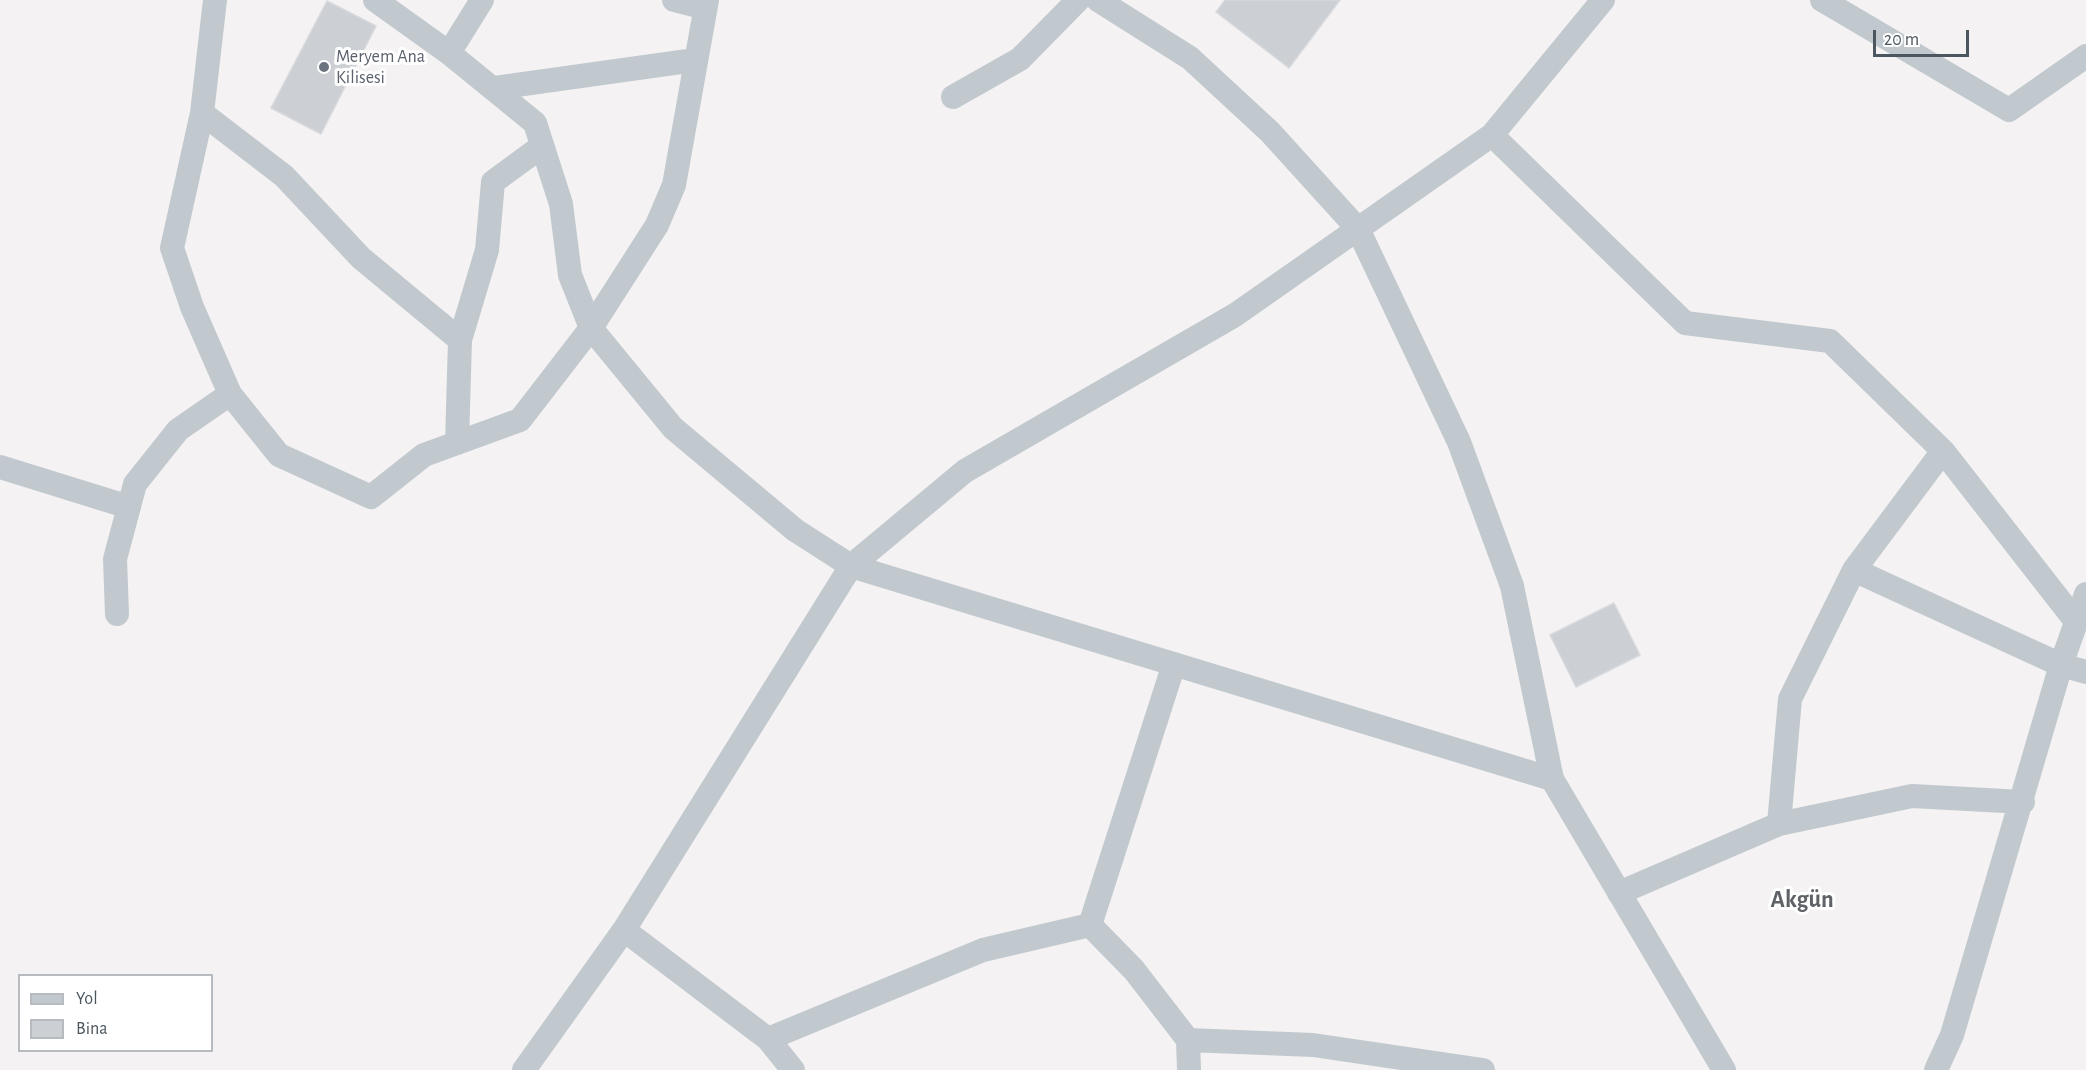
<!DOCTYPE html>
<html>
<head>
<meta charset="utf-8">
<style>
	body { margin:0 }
	#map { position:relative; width:2086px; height:1070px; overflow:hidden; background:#f4f2f2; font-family:"Alegreya Sans",sans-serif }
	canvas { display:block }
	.legend { position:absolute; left:18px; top:974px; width:195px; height:78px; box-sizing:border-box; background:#fff; border:2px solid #b7bbbf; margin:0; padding:8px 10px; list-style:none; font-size:18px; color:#4b565e }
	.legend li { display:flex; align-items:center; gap:12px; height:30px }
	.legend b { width:30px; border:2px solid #b7bbbf }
	.scale { position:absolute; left:1873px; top:30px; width:96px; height:27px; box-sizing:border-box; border:3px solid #4b565e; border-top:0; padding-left:8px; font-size:18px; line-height:21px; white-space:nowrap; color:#4b565e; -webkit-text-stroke:4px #fff; paint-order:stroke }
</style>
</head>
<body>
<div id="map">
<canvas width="2086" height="1070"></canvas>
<ul class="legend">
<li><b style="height:8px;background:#c1c9cf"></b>Yol</li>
<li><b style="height:16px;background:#cccfd4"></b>Bina</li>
</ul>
<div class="scale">20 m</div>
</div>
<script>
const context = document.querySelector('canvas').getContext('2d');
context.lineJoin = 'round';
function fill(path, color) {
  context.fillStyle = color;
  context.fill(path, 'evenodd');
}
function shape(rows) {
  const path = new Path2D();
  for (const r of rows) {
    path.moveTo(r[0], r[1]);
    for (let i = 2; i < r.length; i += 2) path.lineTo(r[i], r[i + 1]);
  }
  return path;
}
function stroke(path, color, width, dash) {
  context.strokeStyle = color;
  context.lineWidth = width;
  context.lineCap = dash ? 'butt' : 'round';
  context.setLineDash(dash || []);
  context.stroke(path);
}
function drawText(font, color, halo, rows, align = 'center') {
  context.font = font + ' "Alegreya Sans",sans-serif';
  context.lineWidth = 6;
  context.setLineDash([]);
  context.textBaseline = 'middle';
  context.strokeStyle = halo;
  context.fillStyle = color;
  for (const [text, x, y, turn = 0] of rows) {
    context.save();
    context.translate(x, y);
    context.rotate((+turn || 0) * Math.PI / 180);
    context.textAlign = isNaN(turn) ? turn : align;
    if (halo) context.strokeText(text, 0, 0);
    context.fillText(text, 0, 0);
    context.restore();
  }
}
const building = shape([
	[1225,0,1340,0,1289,68,1216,12,1225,0],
	[327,1,376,26,321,134,271,108,327,1],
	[1614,603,1640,655,1576,687,1550,635,1614,603]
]);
fill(building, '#cccfd4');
stroke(building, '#d7d9dd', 1.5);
stroke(shape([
	[215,0,202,113,172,248,192,307,230,394,279,455,371,497,424,455,520,420,591,328,657,225,674,185,707,0],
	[375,0,449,53,535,123,561,204,570,275,591,328,673,428,795,530,851,566,1552,779],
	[674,0,705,8],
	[1098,0,1190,58,1270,132,1358,229,1459,442,1512,586,1552,779,1724,1070],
	[1822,0,2009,110,2086,56],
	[449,53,482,0],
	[495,88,695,60],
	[953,97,1020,59,1078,0],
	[202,113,284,176,361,258,460,340],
	[1492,135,1685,323,1830,341,1943,451,2075,620],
	[457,443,460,340,487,250,493,182,542,146],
	[0,467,129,507],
	[1854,570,2061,665,2086,672],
	[117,614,115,559,135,484,178,430,230,394],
	[1779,824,1790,699,1854,570,1943,451],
	[1619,893,1779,824,1912,796,2023,802],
	[1090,925,1174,664],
	[624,930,768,1039,793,1070],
	[768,1039,983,950,1090,925,1134,970,1188,1040,1189,1070],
	[1188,1040,1313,1045,1483,1070],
	[524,1070,624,930,851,566,965,471,1235,315,1492,135,1603,0],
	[1936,1070,1952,1035,2061,665,2086,594]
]), '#c1c9cf', 24);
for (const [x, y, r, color] of [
	[324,67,6,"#6b7280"]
]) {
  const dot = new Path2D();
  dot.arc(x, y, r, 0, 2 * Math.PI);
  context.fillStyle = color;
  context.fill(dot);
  stroke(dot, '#fff', 2);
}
drawText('18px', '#5b616d', '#fff', [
	["Meryem Ana",336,57],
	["Kilisesi",336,78]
], 'left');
drawText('bold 24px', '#5f6266', '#fff', [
	["Akgün",1802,900]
]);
</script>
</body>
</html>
